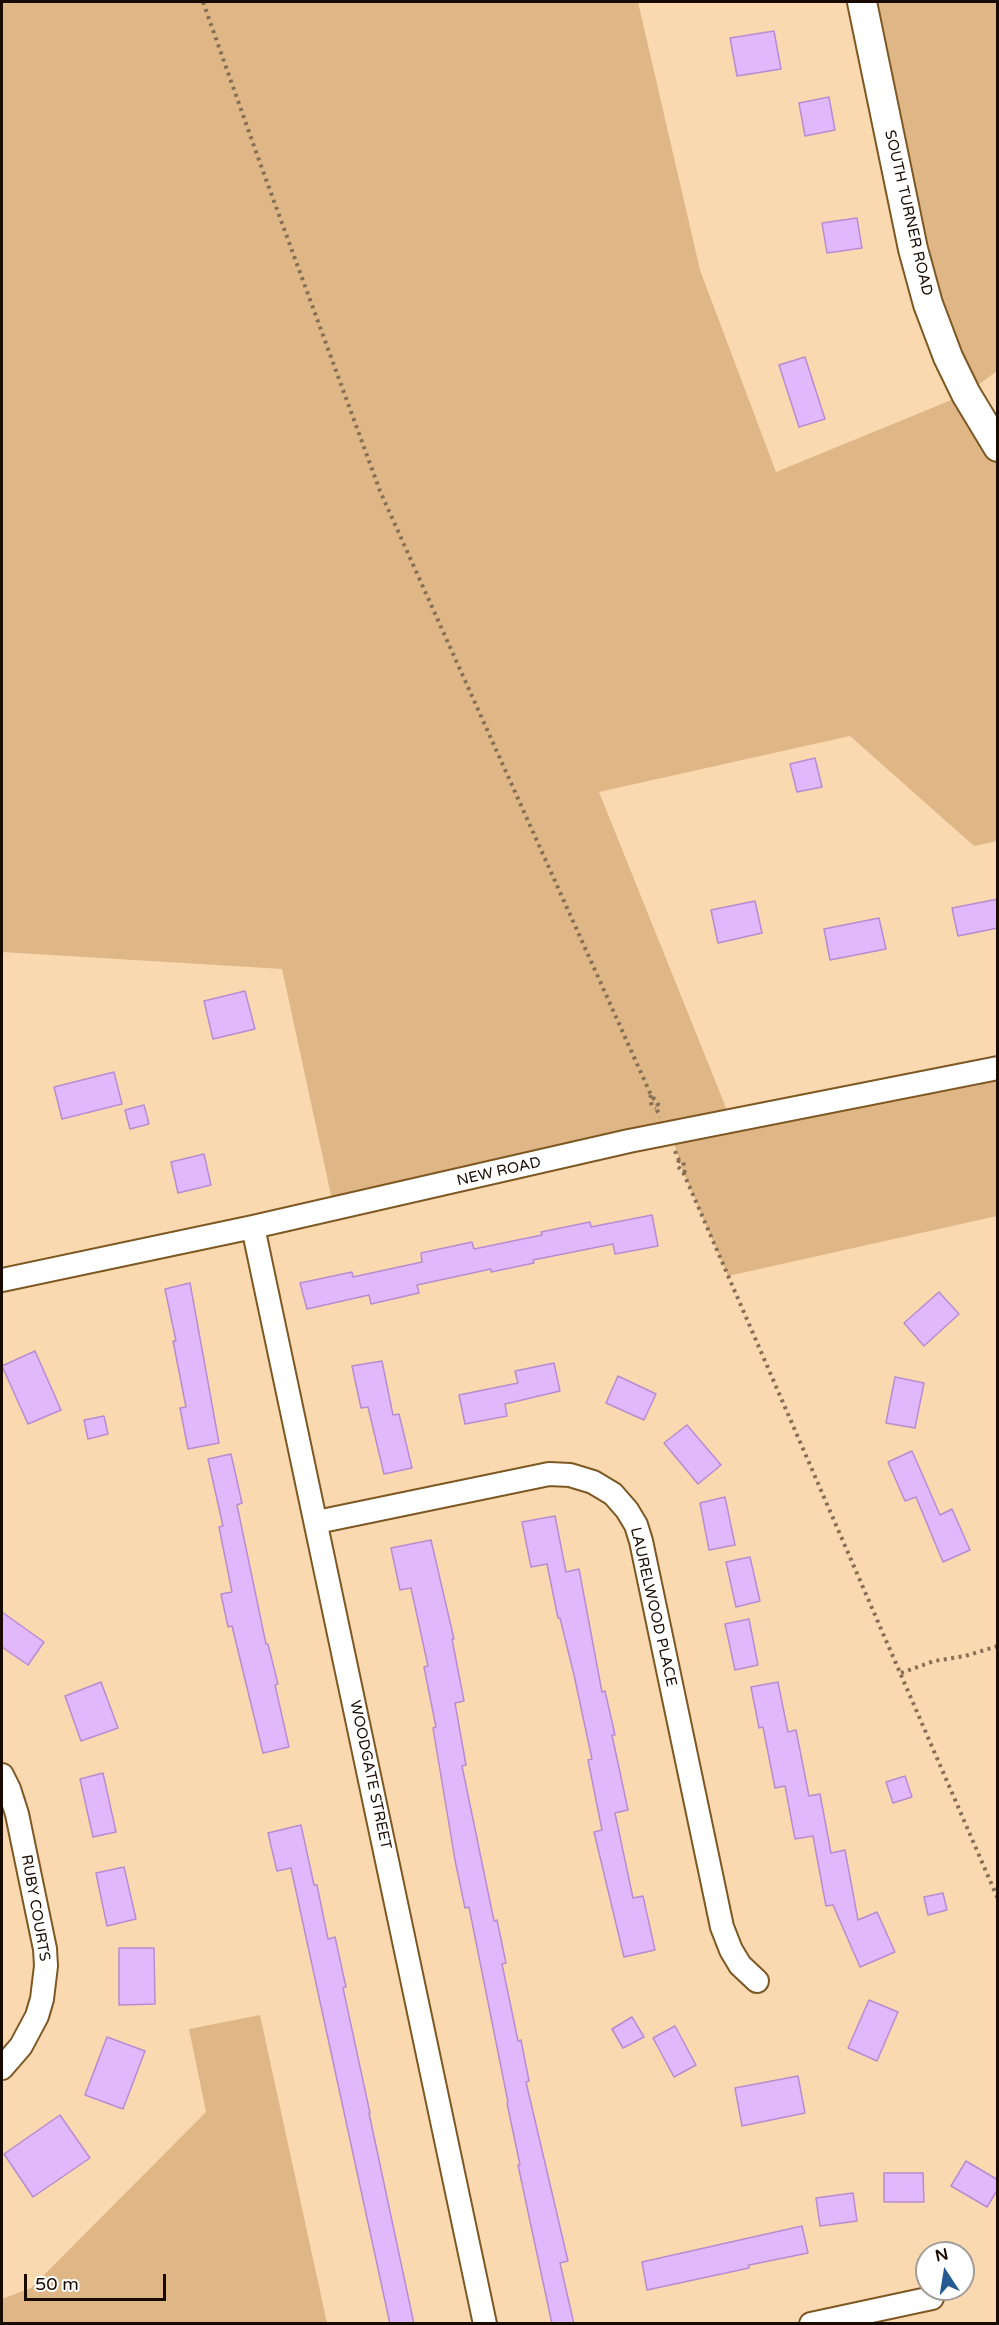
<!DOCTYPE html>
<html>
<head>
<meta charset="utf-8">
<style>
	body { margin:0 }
	#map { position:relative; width:999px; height:2325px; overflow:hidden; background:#fad9b1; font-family:"Varela Round",sans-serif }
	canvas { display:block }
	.frame { position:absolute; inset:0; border:3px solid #190a00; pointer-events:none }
	.north { position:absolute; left:915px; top:2241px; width:60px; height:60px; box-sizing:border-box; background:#fff; border:2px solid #a39d99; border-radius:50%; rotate:348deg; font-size:16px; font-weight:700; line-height:24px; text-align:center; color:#190a00 }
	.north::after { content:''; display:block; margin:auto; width:21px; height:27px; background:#255a93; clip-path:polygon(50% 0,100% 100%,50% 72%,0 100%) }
	.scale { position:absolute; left:24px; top:2274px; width:142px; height:27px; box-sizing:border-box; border:3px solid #190a00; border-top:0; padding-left:8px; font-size:18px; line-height:21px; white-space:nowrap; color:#190a00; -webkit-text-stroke:4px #fff; paint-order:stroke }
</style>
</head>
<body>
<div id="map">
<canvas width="999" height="2325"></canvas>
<div class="frame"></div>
<div class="north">N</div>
<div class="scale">50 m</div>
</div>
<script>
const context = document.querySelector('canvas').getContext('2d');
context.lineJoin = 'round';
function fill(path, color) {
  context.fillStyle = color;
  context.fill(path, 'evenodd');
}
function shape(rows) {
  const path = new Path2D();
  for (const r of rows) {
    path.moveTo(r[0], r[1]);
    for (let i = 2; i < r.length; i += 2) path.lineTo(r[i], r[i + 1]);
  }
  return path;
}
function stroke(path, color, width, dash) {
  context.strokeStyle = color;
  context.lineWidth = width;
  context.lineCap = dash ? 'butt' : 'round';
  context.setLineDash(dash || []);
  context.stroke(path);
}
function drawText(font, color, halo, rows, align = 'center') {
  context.font = font + ' "Varela Round",sans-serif';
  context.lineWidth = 4.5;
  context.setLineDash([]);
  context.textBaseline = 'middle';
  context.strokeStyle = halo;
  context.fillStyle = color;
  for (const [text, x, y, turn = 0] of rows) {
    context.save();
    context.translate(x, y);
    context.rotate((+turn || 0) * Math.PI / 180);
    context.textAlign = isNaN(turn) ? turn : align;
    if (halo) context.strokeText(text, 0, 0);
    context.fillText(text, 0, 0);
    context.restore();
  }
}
fill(shape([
	[2,2,638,2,700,270,776,472,966,394,862,2,997,2,997,371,966,394,997,447,997,841,974,846,850,736,599,792,731,1120,997,1069,997,1216,728,1276,684,1174,671,1134,334,1209,282,969,2,952],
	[260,2015,327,2323,2,2323,2,2299,31,2288,206,2112,189,2029]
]), '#dfb786');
const building = shape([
	[774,31,781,69,737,76,730,38,774,31],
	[829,97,835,130,805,136,799,103,829,97],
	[857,218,862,248,827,253,822,223,857,218],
	[805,357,825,419,799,427,779,365,805,357],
	[815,758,822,787,797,792,790,764,815,758],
	[998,899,998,928,958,936,952,908,998,899],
	[755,901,762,933,718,943,711,910,755,901],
	[879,918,886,949,830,960,824,929,879,918],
	[245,991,255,1029,213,1039,204,1001,245,991],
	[114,1072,122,1104,62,1119,54,1087,114,1072],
	[144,1105,149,1124,130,1129,125,1110,144,1105],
	[204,1154,211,1185,178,1193,171,1162,204,1154],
	[652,1215,658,1246,615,1254,613,1244,533,1260,534,1263,491,1272,491,1269,417,1285,419,1293,371,1304,369,1295,307,1309,300,1283,352,1272,353,1277,422,1262,421,1253,472,1242,474,1249,542,1235,541,1232,590,1222,591,1227,652,1215],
	[190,1283,219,1443,188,1449,180,1408,186,1407,173,1341,176,1341,165,1289,190,1283],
	[939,1292,959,1314,924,1346,904,1323,939,1292],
	[35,1351,61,1410,28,1424,2,1366,35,1351],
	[382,1361,393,1415,399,1414,412,1468,384,1474,368,1407,361,1408,352,1366,382,1361],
	[554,1363,560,1391,505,1404,507,1416,465,1424,459,1395,518,1383,515,1371,554,1363],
	[618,1376,656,1394,644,1420,606,1403,618,1376],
	[895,1377,924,1383,915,1428,886,1423,895,1377],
	[104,1416,108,1434,88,1439,84,1420,104,1416],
	[687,1425,721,1465,698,1484,664,1443,687,1425],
	[912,1451,940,1515,952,1509,970,1550,943,1562,916,1497,905,1501,888,1462,912,1451],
	[231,1454,242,1503,237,1505,266,1644,268,1644,278,1684,275,1685,289,1747,263,1753,232,1626,228,1627,221,1594,232,1592,219,1527,223,1526,208,1459,231,1454],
	[725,1497,735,1545,709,1550,700,1503,725,1497],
	[555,1516,566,1572,579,1569,602,1692,605,1691,615,1735,612,1735,628,1810,615,1813,633,1898,643,1896,655,1950,624,1957,594,1832,602,1830,588,1760,592,1759,574,1675,560,1618,558,1618,547,1564,531,1567,522,1522,555,1516],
	[431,1540,454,1639,452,1639,464,1701,455,1703,466,1765,462,1766,494,1921,497,1920,506,1963,502,1964,518,2041,521,2040,529,2081,526,2082,568,2261,560,2263,574,2324,552,2324,518,2165,520,2165,507,2103,508,2102,469,1907,465,1908,455,1860,433,1728,436,1727,424,1667,428,1666,411,1588,400,1590,391,1548,431,1540],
	[750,1557,760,1601,736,1607,726,1562,750,1557],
	[2,1612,44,1642,28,1665,2,1647,2,1612],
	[749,1619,758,1665,735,1670,725,1624,749,1619],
	[101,1682,118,1728,81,1741,65,1696,101,1682],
	[778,1682,788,1732,796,1730,809,1796,820,1794,831,1853,845,1850,858,1920,877,1912,895,1952,860,1967,833,1905,826,1906,813,1836,795,1839,785,1786,775,1788,763,1727,759,1728,751,1687,778,1682],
	[103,1773,116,1832,93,1837,80,1779,103,1773],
	[905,1776,912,1797,893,1803,886,1782,905,1776],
	[301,1825,314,1885,317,1885,328,1939,335,1937,346,1987,343,1988,370,2113,369,2113,414,2324,390,2324,291,1868,277,1871,268,1833,301,1825],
	[124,1867,136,1919,107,1926,96,1873,124,1867],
	[943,1893,947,1910,928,1915,924,1897,943,1893],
	[119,1948,154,1948,155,2004,119,2005,119,1948],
	[869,2000,898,2012,877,2061,848,2048,869,2000],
	[632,2017,644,2037,623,2048,612,2029,632,2017],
	[675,2026,696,2065,674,2077,653,2038,675,2026],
	[107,2037,145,2051,123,2109,85,2095,107,2037],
	[798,2076,805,2113,742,2126,735,2088,798,2076],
	[60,2115,90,2158,33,2197,4,2154,60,2115],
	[966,2161,998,2180,998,2189,987,2207,951,2186,966,2161],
	[884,2173,923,2173,924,2202,884,2202,884,2173],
	[853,2193,857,2221,820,2226,816,2198,853,2193],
	[802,2226,808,2253,749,2265,749,2268,647,2290,642,2262,802,2226]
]);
fill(building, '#e2b8fc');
stroke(building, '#b78cd0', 1.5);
const minor = shape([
	[253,1227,485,2324],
	[2,1280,253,1227,629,1141,998,1068],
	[317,1522,549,1474,570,1475,593,1482,613,1494,627,1510,636,1525,641,1541,722,1927,731,1950,740,1965,757,1981],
	[2,1775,9,1789,17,1814,45,1949,46,1966,42,1999,37,2016,21,2046,2,2068],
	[811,2324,932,2298]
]);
const tertiary = shape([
	[862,2,913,249,928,304,948,357,966,394,998,447]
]);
stroke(minor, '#7e5823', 26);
stroke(tertiary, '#7e5823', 32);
stroke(shape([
	[203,2,260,163,380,491,651,1095,658,1104,656,1108,660,1117],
	[651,1095,650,1099,652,1106,656,1108],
	[675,1151,679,1160,683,1162,685,1169,684,1174],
	[679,1160,677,1165,684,1174,998,1899],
	[901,1673,934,1661,965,1656,998,1646]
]), '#876f56', 4, [3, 4.5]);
stroke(minor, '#fff', 22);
stroke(tertiary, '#fff', 28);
drawText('15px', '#190a00', '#fff', [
	["SOUTH TURNER ROAD",908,213,77],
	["NEW ROAD",499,1172,-13],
	["LAURELWOOD PLACE",653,1607,77],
	["WOODGATE STREET",370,1775,78],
	["RUBY COURTS",35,1908,80]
]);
</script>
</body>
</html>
